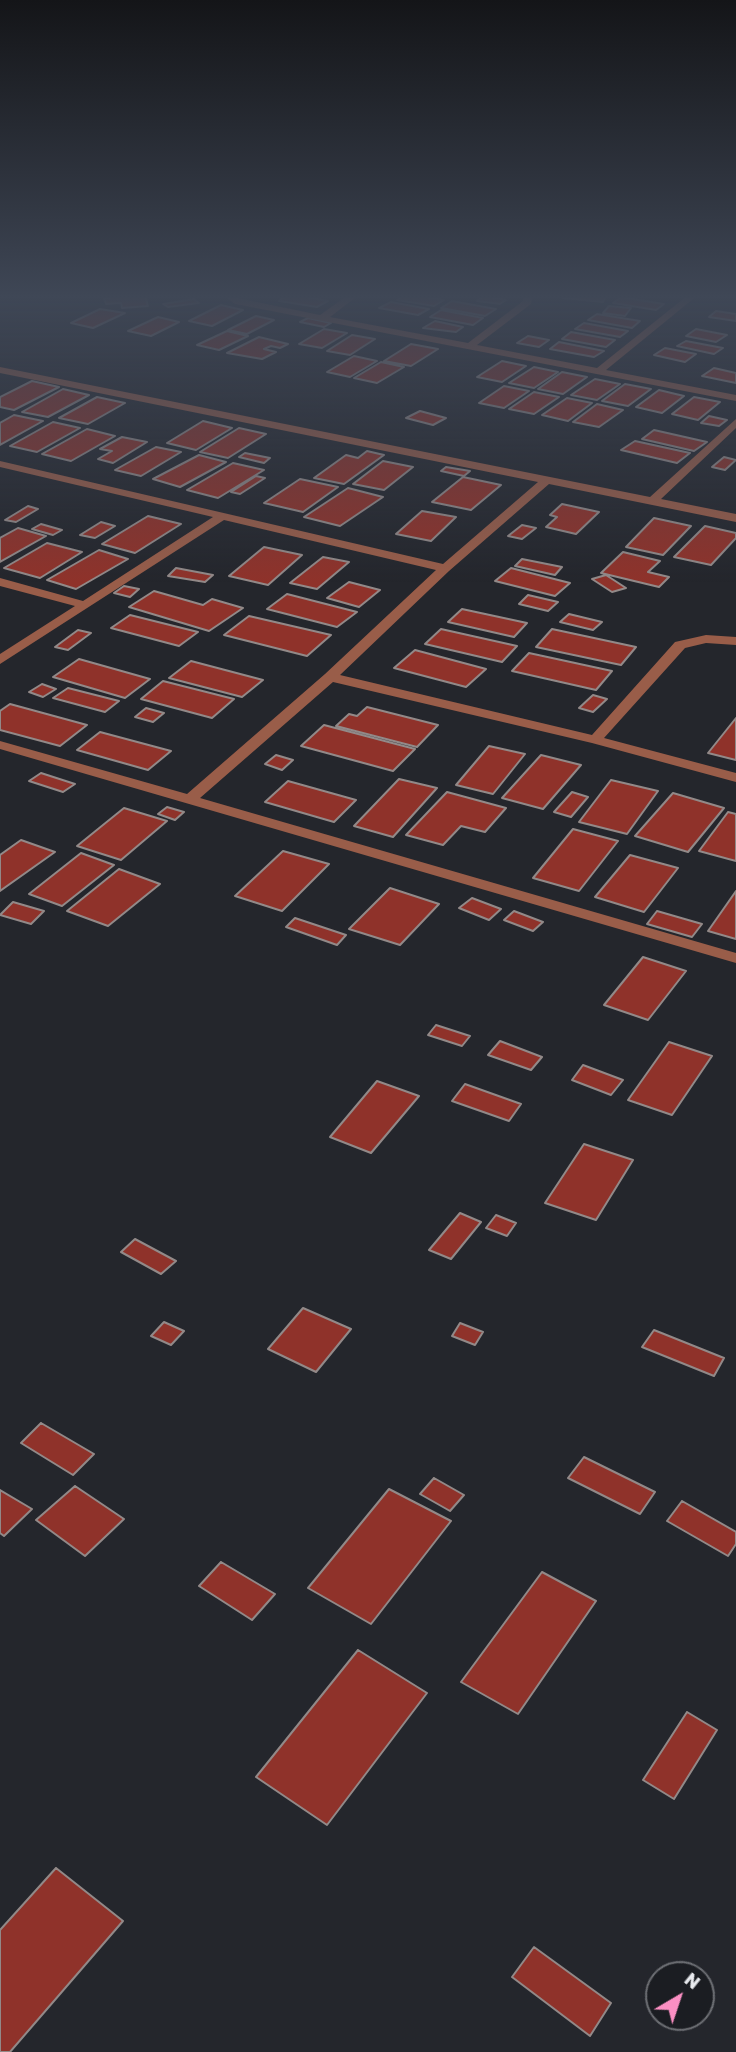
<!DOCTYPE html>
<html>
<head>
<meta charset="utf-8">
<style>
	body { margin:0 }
	#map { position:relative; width:736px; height:2052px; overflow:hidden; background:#24262c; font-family:Rubik,sans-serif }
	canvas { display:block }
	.north { position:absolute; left:645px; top:1961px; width:70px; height:70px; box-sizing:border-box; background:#1b1d22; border:2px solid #6d6f74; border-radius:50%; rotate:39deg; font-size:19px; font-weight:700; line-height:28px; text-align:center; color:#e9ebef }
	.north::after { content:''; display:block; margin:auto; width:24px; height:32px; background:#fc8fc3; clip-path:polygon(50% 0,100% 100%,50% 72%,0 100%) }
</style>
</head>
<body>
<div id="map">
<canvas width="736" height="2052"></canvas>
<div class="north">N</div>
</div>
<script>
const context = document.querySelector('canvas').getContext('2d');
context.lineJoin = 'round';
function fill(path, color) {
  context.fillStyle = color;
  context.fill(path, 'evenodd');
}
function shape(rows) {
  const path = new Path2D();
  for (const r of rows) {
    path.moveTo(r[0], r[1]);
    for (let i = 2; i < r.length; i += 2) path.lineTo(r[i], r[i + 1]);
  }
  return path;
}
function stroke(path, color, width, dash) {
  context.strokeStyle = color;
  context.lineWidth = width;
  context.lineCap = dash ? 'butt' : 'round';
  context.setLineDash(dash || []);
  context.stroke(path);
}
const building = shape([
	[110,295,145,295,148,306,122,308,121,303,106,304,104,298,110,298,110,295],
	[287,295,297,295,328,301,317,307,279,301,287,295],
	[405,295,416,295,444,300,434,306,397,300,405,295],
	[565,295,606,295,603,302,563,298,565,295],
	[484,296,506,300,500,304,477,301,484,296],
	[621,297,664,304,656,310,613,303,621,297],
	[194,299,199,303,168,307,163,304,194,299],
	[452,301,496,309,485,316,441,308,452,301],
	[391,302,429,309,418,315,379,308,391,302],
	[221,305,243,310,212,326,189,321,221,305],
	[609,306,631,308,625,316,603,313,609,306],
	[100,309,125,313,93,328,71,323,100,309],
	[441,310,483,318,473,325,430,317,441,310],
	[716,311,736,314,736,321,709,317,716,311],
	[597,314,640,321,632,328,588,320,597,314],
	[256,316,274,320,247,334,228,330,256,316],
	[158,317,179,322,151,336,128,331,158,317],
	[308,318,331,323,324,327,300,322,308,318],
	[435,321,463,327,456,332,423,328,435,321],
	[584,323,628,331,620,337,575,329,584,323],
	[324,329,347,333,322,348,299,344,324,329],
	[696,329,727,335,716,342,686,336,696,329],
	[227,331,248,336,219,350,197,345,227,331],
	[571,332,615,340,606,347,562,339,571,332],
	[352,335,375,339,350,355,327,351,352,335],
	[528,336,549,340,539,347,517,343,528,336],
	[259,337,288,344,280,348,271,346,264,349,276,352,262,359,227,353,259,337],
	[686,341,723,348,714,354,677,346,686,341],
	[559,342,604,351,594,357,550,349,559,342],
	[411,344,438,349,411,366,384,361,411,344],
	[665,348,696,354,685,362,654,355,665,348],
	[354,356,377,361,350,377,327,372,354,356],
	[502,361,526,366,502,382,477,377,502,361],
	[381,362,404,367,377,383,354,378,381,362],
	[534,367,558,372,534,388,509,383,534,367],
	[714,368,736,373,736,383,702,376,714,368],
	[562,372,587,377,563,394,538,389,562,372],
	[595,379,620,384,597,400,571,395,595,379],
	[32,381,59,387,14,410,0,407,0,397,32,381],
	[625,384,651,389,628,406,602,401,625,384],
	[504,386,529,391,504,408,479,403,504,386],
	[63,389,89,395,48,417,22,412,63,389],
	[659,390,684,396,662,413,636,407,659,390],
	[534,392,559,397,534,414,509,409,534,392],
	[97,397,125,403,88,424,59,418,97,397],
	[694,397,720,402,698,420,672,414,694,397],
	[567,398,592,403,568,421,542,415,567,398],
	[597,404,623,410,599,427,573,422,597,404],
	[420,411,446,418,433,425,406,418,420,411],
	[14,415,43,421,0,445,0,423,14,415],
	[709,416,727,420,719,426,701,423,709,416],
	[203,421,232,428,196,450,167,443,203,421],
	[53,422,80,428,37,452,10,446,53,422],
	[239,428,266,434,228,458,200,452,239,428],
	[87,429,115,436,71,461,42,454,87,429],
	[654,430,707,442,694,451,642,439,654,430],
	[122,437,147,442,113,463,98,459,112,451,100,449,122,437],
	[635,441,690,453,677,463,621,450,635,441],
	[156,447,181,452,141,476,115,470,156,447],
	[367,451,384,455,344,484,314,478,346,455,358,458,367,451],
	[245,453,270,458,264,463,239,457,245,453],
	[199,455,226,462,180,487,153,479,199,455],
	[724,457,736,460,725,470,712,467,724,457],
	[383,461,413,467,384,490,353,484,383,461],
	[233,463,264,470,218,498,187,490,233,463],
	[446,467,470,471,464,476,441,471,446,467],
	[256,476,265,478,240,494,231,492,256,476],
	[463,477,501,485,471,510,432,502,463,477],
	[300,479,338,487,303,512,264,503,300,479],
	[348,488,383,497,340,526,304,517,348,488],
	[562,504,599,512,576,534,546,527,557,517,550,515,562,504],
	[28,506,38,509,16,522,5,520,28,506],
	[422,511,456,517,431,541,396,534,422,511],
	[148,516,181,524,135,553,102,544,148,516],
	[654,518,691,526,663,555,626,547,654,518],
	[101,522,115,526,95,538,80,535,101,522],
	[41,524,62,530,53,535,32,529,41,524],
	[522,525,536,528,522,539,508,536,522,525],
	[705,526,736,533,736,538,711,565,674,557,705,526],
	[18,528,46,536,0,562,0,538,18,528],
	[47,543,82,552,40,578,4,568,47,543],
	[264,547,302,555,268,585,229,576,264,547],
	[99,550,128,559,76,589,47,580,99,550],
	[623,552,660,561,648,572,669,577,659,587,601,573,623,552],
	[323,557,349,562,317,589,290,583,323,557],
	[522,559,562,567,555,575,515,566,522,559],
	[176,568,213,575,205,582,168,576,176,568],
	[511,568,570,583,555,596,495,581,511,568],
	[606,575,626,588,612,592,592,579,606,575],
	[349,582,380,590,359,607,327,598,349,582],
	[124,586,139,589,130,597,114,593,124,586],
	[154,591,203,605,212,599,243,608,209,631,129,607,154,591],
	[287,594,357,612,337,627,267,609,287,594],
	[528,595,558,602,548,611,519,604,528,595],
	[462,609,527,623,514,637,448,622,462,609],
	[569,614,602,622,593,630,560,622,569,614],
	[130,615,198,632,179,646,111,628,130,615],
	[249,616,331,635,307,656,224,635,249,616],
	[441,629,517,646,502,662,425,644,441,629],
	[552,629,636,647,621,665,536,647,552,629],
	[78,630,91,633,68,650,55,647,78,630],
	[415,650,486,669,466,687,394,668,415,650],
	[529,653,612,671,596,690,512,671,529,653],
	[79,659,150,679,125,698,53,677,79,659],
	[191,661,263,680,242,697,169,678,191,661],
	[163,681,234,699,212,718,141,699,163,681],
	[42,684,56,689,43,697,29,692,42,684],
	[68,688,119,701,105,712,53,698,68,688],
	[593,695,607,699,593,712,579,708,593,695],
	[10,704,87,725,60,746,0,730,0,711,10,704],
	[367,707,438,725,417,747,336,726,349,714,357,716,367,707],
	[146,708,164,713,153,722,135,717,146,708],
	[736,718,736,760,708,753,736,718],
	[324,725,415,749,393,771,301,746,324,725],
	[100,732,171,751,148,770,77,750,100,732],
	[489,746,525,754,493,794,456,785,489,746],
	[276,755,293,760,282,770,265,764,276,755],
	[541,755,581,765,543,809,502,798,541,755],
	[41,773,75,784,63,792,29,781,41,773],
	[399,779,437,788,393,837,354,826,399,779],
	[611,780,658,791,627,834,579,822,611,780],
	[288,781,356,800,334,822,265,802,288,781],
	[447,792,506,808,485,832,461,826,443,845,406,835,447,792],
	[572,792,588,797,571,817,554,812,572,792],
	[673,793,724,808,688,852,635,836,673,793],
	[167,807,184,812,175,820,158,814,167,807],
	[124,808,167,821,121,860,77,846,124,808],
	[728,812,736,814,736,861,699,851,728,812],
	[573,829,618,841,579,891,533,878,573,829],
	[21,840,55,852,0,891,0,855,21,840],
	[283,851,329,864,282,911,235,896,283,851],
	[81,853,114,865,62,906,29,894,81,853],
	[630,855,678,868,644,912,595,897,630,855],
	[119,869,160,884,108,926,67,911,119,869],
	[390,888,439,904,400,945,349,929,390,888],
	[736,891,736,939,708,931,736,891],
	[472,898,501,909,489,920,459,908,472,898],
	[13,902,44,911,31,924,0,915,13,902],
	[514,911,543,922,533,931,504,920,514,911],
	[657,911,702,924,692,937,647,924,657,911],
	[295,918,346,935,337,945,286,927,295,918],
	[643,957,686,971,648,1020,604,1005,643,957],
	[436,1025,470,1036,462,1046,428,1035,436,1025],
	[500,1041,542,1057,531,1070,488,1055,500,1041],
	[669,1042,712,1056,672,1115,628,1100,669,1042],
	[583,1065,623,1080,611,1095,572,1080,583,1065],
	[377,1081,419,1096,371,1153,330,1137,377,1081],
	[465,1084,521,1104,509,1121,452,1101,465,1084],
	[584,1144,633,1160,596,1220,545,1203,584,1144],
	[460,1213,481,1222,451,1259,429,1250,460,1213],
	[496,1215,516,1223,507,1236,486,1228,496,1215],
	[135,1239,176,1261,161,1274,121,1252,135,1239],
	[303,1308,351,1329,316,1372,268,1349,303,1308],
	[164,1322,184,1331,171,1345,151,1336,164,1322],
	[460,1323,483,1332,475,1345,452,1336,460,1323],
	[654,1330,724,1358,714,1376,642,1347,654,1330],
	[41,1423,94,1454,73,1475,21,1443,41,1423],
	[584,1457,655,1492,640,1514,568,1478,584,1457],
	[434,1478,464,1495,450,1511,420,1494,434,1478],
	[75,1486,124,1519,85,1556,36,1520,75,1486],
	[389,1489,451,1521,371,1624,308,1588,389,1489],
	[0,1490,32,1509,4,1536,0,1533,0,1490],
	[682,1501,736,1532,736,1544,728,1556,667,1521,682,1501],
	[221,1562,275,1594,252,1620,199,1586,221,1562],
	[542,1572,596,1601,518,1714,461,1682,542,1572],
	[358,1650,427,1693,327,1825,256,1777,358,1650],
	[687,1712,717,1730,674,1799,643,1780,687,1712],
	[56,1868,123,1921,10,2052,0,2052,0,1930,56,1868],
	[534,1947,611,2003,590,2036,512,1977,534,1947]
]);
fill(building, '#8f322a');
stroke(building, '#928988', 2);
fill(shape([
	[223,295,320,315,348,295,359,295,330,317,468,343,523,301,523,295,533,295,531,304,477,345,597,368,688,295,698,295,606,370,736,395,736,401,235,304,223,295],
	[0,367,650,497,736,419,736,428,661,499,736,514,736,522,549,484,449,571,340,675,592,735,675,642,706,635,736,637,736,645,706,643,685,648,604,738,736,773,736,782,592,743,333,682,200,798,736,953,736,963,0,749,0,741,187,794,325,674,436,570,224,520,0,664,0,654,75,606,0,586,0,578,83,601,213,517,0,467,0,461,443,564,538,482,0,373,0,367]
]), '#995d49');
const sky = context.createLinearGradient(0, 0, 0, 583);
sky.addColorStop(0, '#141518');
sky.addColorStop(0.51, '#3f4756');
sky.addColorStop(1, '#3f475600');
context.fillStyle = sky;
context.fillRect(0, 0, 736, 583);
</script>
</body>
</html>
